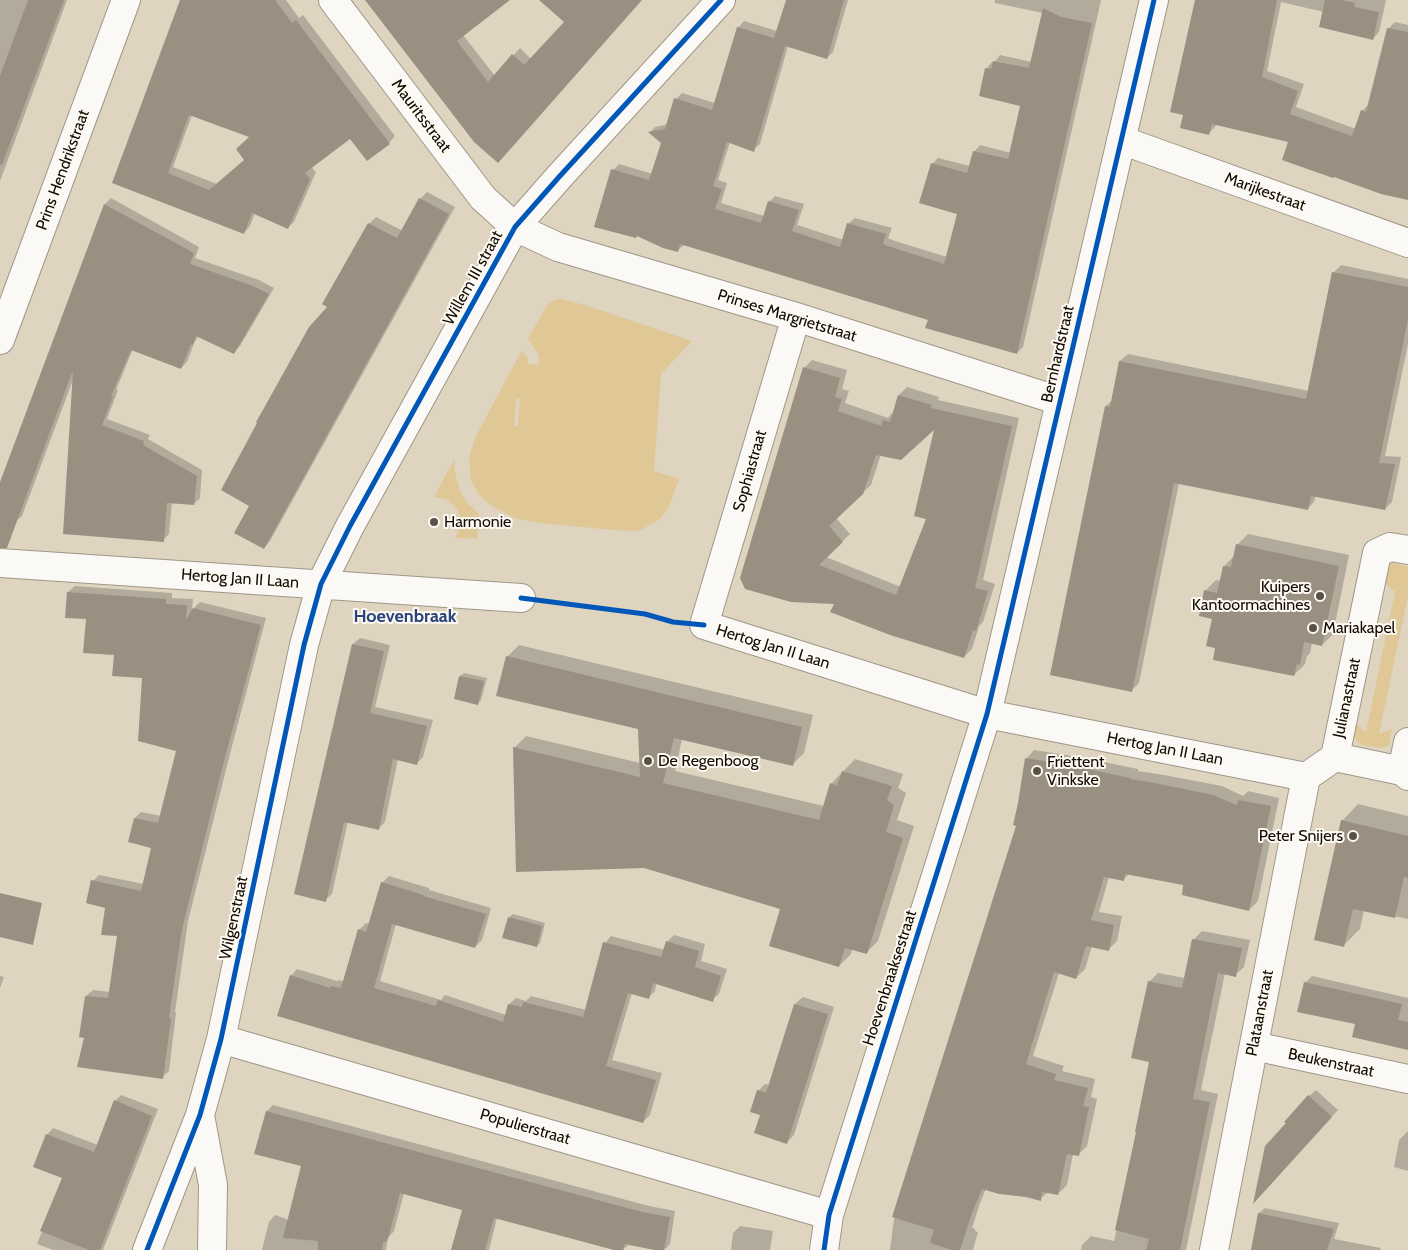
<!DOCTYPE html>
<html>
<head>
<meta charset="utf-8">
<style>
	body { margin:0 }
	canvas { display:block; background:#ded4c0 }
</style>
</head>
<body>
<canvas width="1408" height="1250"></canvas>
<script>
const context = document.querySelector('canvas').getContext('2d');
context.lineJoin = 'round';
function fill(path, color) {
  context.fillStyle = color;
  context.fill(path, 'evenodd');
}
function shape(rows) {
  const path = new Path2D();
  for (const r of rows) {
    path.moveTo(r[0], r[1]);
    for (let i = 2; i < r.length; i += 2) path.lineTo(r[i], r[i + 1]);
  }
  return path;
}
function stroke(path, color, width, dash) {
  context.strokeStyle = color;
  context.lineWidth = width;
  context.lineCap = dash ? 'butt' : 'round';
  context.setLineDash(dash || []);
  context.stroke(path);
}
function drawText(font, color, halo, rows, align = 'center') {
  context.font = font + ' Cabin,sans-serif';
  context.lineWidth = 4;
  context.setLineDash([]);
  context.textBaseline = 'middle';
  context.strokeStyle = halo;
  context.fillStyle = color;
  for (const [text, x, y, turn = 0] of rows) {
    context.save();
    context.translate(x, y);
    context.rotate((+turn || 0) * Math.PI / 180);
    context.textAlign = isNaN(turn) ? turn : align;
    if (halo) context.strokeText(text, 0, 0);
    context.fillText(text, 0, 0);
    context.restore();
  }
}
fill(shape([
	[558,299,562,299,588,306,692,341,661,374,654,471,679,479,670,504,665,513,660,519,643,529,636,531,613,530,540,523,517,519,497,509,487,502,479,495,471,480,469,458,475,438,522,350,528,358,528,364,539,365,539,355,528,339,547,305,554,300],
	[516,399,520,399,518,426,514,426],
	[454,460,456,478,460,491,467,503,479,514,477,539,455,538,460,527,461,521,460,516,456,508,448,500,434,497],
	[1391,563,1408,567,1408,596,1379,734,1392,729,1389,745,1382,748,1361,745,1354,737,1353,731,1354,722,1366,732,1395,592,1383,582,1385,569]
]), '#e0c796');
fill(shape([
	[0,0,67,0,0,181],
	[181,0,286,0,299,18,303,15,395,136,389,143,350,137,311,167,316,172,294,222,287,228,255,213,250,226,244,233,113,182],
	[192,115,251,137,245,160,217,184,173,167],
	[367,0,508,0,463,35,495,76,520,48,531,59,566,22,561,0,641,0,505,155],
	[788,0,848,0,833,52,827,58,788,46,760,144,753,150,730,142,718,180,727,183,721,203,764,216,769,202,775,196,804,204,797,225,844,240,848,224,855,218,892,228,888,238,895,241,947,257,958,214,932,164,938,158,970,166,974,152,980,145,1011,153,1022,105,986,69,992,62,994,63,1000,55,1032,62,1043,13,995,3,995,0,1101,0,1023,347,1017,353,929,320,684,245,677,251,613,170,619,164,653,174,662,143,650,132,655,127,668,124,676,99,682,93,715,103,738,28,744,21,777,31],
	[1196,0,1386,0,1379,32,1373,39,1324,12,1281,2,1267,71,1304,84,1296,107,1356,129,1362,111,1369,104,1388,29,1395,22,1408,25,1408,198,1290,141,1216,124,1215,127,1209,133],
	[427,192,455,207,270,541,264,548,251,505,369,224,376,217,403,231,420,199],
	[111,198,199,247,195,258,259,280,274,288,240,346,234,352,199,336,195,341,187,362,181,368,133,349,116,390,118,390,107,419,150,435,148,439,202,470,200,498,194,504,172,502,169,534,163,540,74,377,22,516,16,521,0,515,0,486,105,204],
	[1341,265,1408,279,1408,344,1385,456,1401,457,1392,502,1385,509,1316,495,1314,502,1307,509,1179,483,1139,683,1132,690,1051,674,1106,406,1112,400,1120,361,1128,354,1309,391,1334,272],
	[812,360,847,370,842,389,849,391,845,403,888,418,892,413,894,414,899,395,907,387,939,397,938,400,1019,418,983,580,995,584,983,622,979,626,972,649,964,657,835,602,741,578,805,367],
	[936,426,927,518,901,587,826,557,850,534,836,518,871,485,881,454],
	[1248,534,1349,555,1333,634,1322,645,1312,643,1310,653,1307,656,1305,664,1294,675,1216,647,1213,618,1205,591,1216,580,1221,581,1224,566,1235,555,1237,545],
	[75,586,172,593,172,598,193,599,192,610,200,602,266,618,231,750,188,921,175,1012,176,1013,169,1071,162,1077,86,1037,86,996,93,990,110,992,118,935,106,907,93,881,99,875,144,884,153,847,135,818,141,812,161,816,177,750,143,677,116,654,87,618,68,592],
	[360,638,390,645,375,707,433,720,423,757,417,763,398,759,385,822,378,829,348,821,332,894,325,900,295,893,353,644],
	[519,645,813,715,804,753,792,765,682,739,675,771,824,806,831,784,855,759,903,774,898,788,906,793,897,820,914,826,878,941,866,953,852,949,851,954,839,966,782,908,514,748,526,736,640,763,639,728,507,657],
	[464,673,487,678,481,700,478,703,460,676],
	[1034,750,1079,757,1138,769,1138,771,1164,775,1222,786,1243,796,1248,791,1279,798,1258,901,1249,910,1185,884,1130,873,1123,880,1109,877,1099,912,1122,916,1117,941,1109,949,1092,946,1085,969,1076,978,1059,973,1033,1056,1064,1066,1062,1071,1095,1079,1091,1097,1097,1099,1087,1146,1078,1155,1073,1154,1067,1185,1058,1194,1048,1192,1040,1199,986,1189,980,1203,972,1228,975,1229,975,1231,978,1232,973,1250,890,1250,895,1211,1017,825,1026,759],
	[1358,804,1408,816,1408,919,1364,910,1360,929,1344,945,1342,821],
	[389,876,429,888,429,890,491,908,482,940,475,947,396,924,380,981,441,1000,445,995,506,1015,509,1004,516,998,526,1001,531,996,586,1010,605,943,611,936,665,950,667,942,674,935,705,944,701,961,727,969,719,994,712,1000,657,982,655,991,648,998,632,993,612,1060,662,1073,650,1115,643,1122,291,976,297,969,337,981,339,980,344,981,359,930,366,923,370,924,382,883],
	[513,914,545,923,540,943,536,946,509,917],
	[1202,931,1250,940,1244,967,1235,975,1225,973,1201,1090,1218,1094,1186,1250,1081,1250,1082,1245,1091,1236,1114,1241,1138,1131,1150,1061,1149,982,1158,973,1185,978,1193,940],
	[0,976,4,977,0,988],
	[1312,976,1408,998,1408,1048,1356,1023,1305,983],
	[803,997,834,1007,794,1135,787,1142,761,1114,758,1091,765,1084,770,1085,795,1004],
	[1316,1090,1338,1110,1259,1196,1309,1096],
	[121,1095,158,1109,103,1250,53,1250,37,1244,64,1177,47,1135,53,1128,98,1145,115,1101],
	[273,1105,649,1206,675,1211,670,1244,664,1250,628,1245,623,1250,619,1250,497,1218,489,1250,453,1250,464,1209,404,1193,394,1231,388,1238,386,1250,262,1250,269,1222,275,1215,289,1220,303,1165,255,1153,267,1111],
	[1408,1131,1408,1171,1394,1167,1399,1140],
	[1265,1208,1339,1223,1334,1239,1381,1248,1380,1250,1252,1250,1259,1213],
	[740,1226,773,1231,770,1250,731,1250,733,1233]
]), '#0003');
fill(shape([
	[28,0,64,0,2,165,0,164,0,76],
	[180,0,275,0,292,23,296,20,390,144,367,161,350,139,305,173,310,179,288,229,252,213,244,234,112,183],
	[189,115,249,137,236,149,244,160,209,190,168,173],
	[365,0,510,0,457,41,488,82,512,54,524,65,564,22,539,0,642,0,498,163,474,142],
	[786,0,844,0,827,59,785,46,754,152,727,142,713,186,722,189,715,209,761,223,768,201,799,210,792,231,840,247,847,223,886,234,883,244,888,246,944,264,957,214,919,203,931,163,967,173,973,151,1008,159,1020,106,979,96,985,68,991,69,993,61,1029,68,1043,8,1061,17,1092,23,1017,354,925,328,928,320,680,244,678,252,663,248,637,236,636,238,594,227,611,169,649,180,661,143,648,132,665,129,674,98,712,110,737,27,774,38],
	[1195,0,1277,0,1262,77,1298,91,1290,114,1352,136,1361,110,1366,112,1387,28,1408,32,1408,200,1381,194,1334,177,1333,178,1282,160,1288,142,1212,124,1209,135,1180,128,1183,115,1170,112],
	[1325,0,1341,0,1355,3,1354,7,1379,12,1373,40,1319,27],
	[419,198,449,214,264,549,234,533,249,506,221,490,257,423,256,422,264,408,309,327,327,307,322,304,368,223,397,238],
	[104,204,194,253,190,264,253,286,269,294,234,354,196,336,193,345,191,344,181,369,131,350,111,396,113,396,102,425,144,441,143,445,197,476,194,505,167,503,164,542,63,534,73,370,7,548,0,548,0,482],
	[1332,272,1408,287,1408,319,1379,463,1395,464,1385,510,1311,496,1308,510,1174,483,1132,692,1050,675,1105,406,1110,407,1119,361,1306,399],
	[803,367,840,378,835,397,842,399,838,411,881,426,883,420,890,422,898,395,932,405,931,408,1012,426,975,588,988,591,976,631,973,630,964,658,890,635,830,612,834,604,791,602,745,589,740,578],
	[934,430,914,516,926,519,896,595,819,565,843,542,829,526,863,494,876,455,901,460],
	[1236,544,1339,566,1322,646,1304,642,1300,665,1297,664,1294,676,1213,660,1215,648,1206,646,1212,619,1199,616,1204,590,1217,593,1223,566,1231,567],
	[67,592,166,599,166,604,187,605,186,620,193,608,261,625,225,757,182,929,169,1018,171,1019,163,1079,77,1067,84,1038,79,1037,85,996,108,998,117,936,101,935,105,908,86,903,91,880,141,891,151,848,128,842,134,818,158,823,176,751,138,741,142,678,112,676,114,655,83,653,86,619,65,618],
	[352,644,384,651,370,713,427,726,417,765,393,759,379,830,344,822,326,902,294,894],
	[506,656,802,727,793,766,674,738,663,783,819,820,830,783,837,786,842,771,892,786,887,800,894,805,886,832,903,838,867,954,845,948,839,967,769,946,780,909,644,868,516,872,513,747,640,777,638,729,496,696],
	[459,676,484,681,478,705,454,699],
	[1025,758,1070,765,1130,778,1130,779,1155,783,1213,795,1237,805,1238,800,1271,806,1249,911,1182,895,1183,885,1125,874,1124,881,1104,877,1091,920,1114,925,1109,951,1086,946,1076,979,1054,972,1026,1064,1056,1074,1054,1080,1088,1088,1083,1106,1089,1107,1079,1156,1067,1154,1058,1195,1042,1192,1041,1201,1026,1197,999,1194,982,1189,972,1213,960,1250,952,1250,930,1243,934,1230,892,1217,1016,826,1013,825,1018,803],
	[1341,820,1408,836,1408,878,1404,877,1395,918,1353,909,1344,947,1314,940],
	[381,882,424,895,423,896,486,914,475,948,392,924,374,988,436,1006,438,1000,503,1022,508,1004,522,1007,523,1002,583,1017,603,942,661,957,666,941,699,951,695,967,721,976,713,1002,653,983,649,999,628,993,606,1066,656,1080,643,1123,277,1016,290,975,330,988,331,986,341,988,358,929,366,932],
	[0,893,42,903,33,945,0,937],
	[508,917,542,926,537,947,502,938],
	[1192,939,1242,948,1236,977,1218,973,1211,1008,1193,1099,1210,1102,1180,1250,1146,1250,1149,1239,1115,1230,1136,1132,1135,1132,1149,1062,1131,1058,1148,981,1182,988],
	[1304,982,1402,1004,1398,1020,1408,1022,1408,1050,1352,1037,1355,1024,1297,1012],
	[794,1004,828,1014,787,1144,754,1133,760,1115,750,1112,757,1090,766,1093],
	[1308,1095,1332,1117,1253,1204,1265,1146,1286,1123,1284,1122],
	[114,1100,152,1116,100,1250,89,1250,40,1231,62,1178,33,1167,46,1134,94,1152],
	[266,1111,642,1212,670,1217,664,1250,654,1250,625,1244,623,1250,614,1250,494,1218,485,1250,451,1250,462,1210,400,1193,388,1239,387,1239,386,1242,383,1242,382,1250,318,1250,318,1241,283,1238,301,1166,254,1154],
	[1258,1213,1334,1229,1327,1250,1251,1250]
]), '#9a9082');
const street = shape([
	[333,0,483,198,515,227,558,247,796,317,1060,401],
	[1121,140,1408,243],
	[796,317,704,625,987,714,1306,777,1335,757,1402,771,1408,776],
	[0,340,126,0],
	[0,563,521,598],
	[1335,757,1377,553,1390,547,1408,550],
	[1402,771,1408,742],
	[221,1039,829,1215],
	[1254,1046,1408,1079],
	[200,1115,213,1185,212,1250],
	[147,1250,200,1115,221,1039,304,645,321,584,350,526,515,227,559,177,721,0],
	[824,1250,829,1215,987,714,1154,0],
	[1214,1250,1306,777]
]);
stroke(street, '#9f9787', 30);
stroke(street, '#faf9f6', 28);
stroke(shape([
	[521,598,645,614,673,622,704,625],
	[147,1250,200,1115,221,1039,304,645,321,584,350,526,515,227,559,177,721,0],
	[824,1250,829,1215,987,714,1154,0]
]), '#0057b8', 5);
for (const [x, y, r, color] of [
	[434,522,5,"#595144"],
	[1320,596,5,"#595144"],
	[1313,628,5,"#595144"],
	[648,761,5,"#595144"],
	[1037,771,5,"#595144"],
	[1353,836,5,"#595144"]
]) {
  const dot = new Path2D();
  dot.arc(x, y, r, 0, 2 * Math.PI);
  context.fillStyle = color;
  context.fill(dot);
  stroke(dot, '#fefaf3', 2);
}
drawText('16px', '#110a01', '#fefaf3', [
	["Mauritsstraat",421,116,53],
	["Prins Hendrikstraat",63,170,-70],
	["Marijkestraat",1265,192,20],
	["Willem III straat",473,278,-61],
	["Prinses Margrietstraat",787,316,17],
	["Bernhardstraat",1058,354,-77],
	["Sophiastraat",750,471,-74],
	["Hertog Jan II Laan",240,579,4],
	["Hertog Jan II Laan",773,647,17],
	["Julianastraat",1347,698,-78],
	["Hertog Jan II Laan",1165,749,11],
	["Wilgenstraat",234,918,-78],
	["Hoevenbraaksestraat",890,978,-72],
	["Plataanstraat",1260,1013,-79],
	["Beukenstraat",1331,1063,12],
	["Populierstraat",525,1127,16]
]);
drawText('16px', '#110a01', '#fefaf3', [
	["Harmonie",444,522],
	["Kuipers",1310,587,"right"],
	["Kantoormachines",1310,605,"right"],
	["Mariakapel",1323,628],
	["De Regenboog",658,761],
	["Friettent",1047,762],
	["Vinkske",1047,780],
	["Peter Snijers",1343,836,"right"]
], 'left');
drawText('bold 18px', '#2a447c', '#fefaf3', [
	["Hoevenbraak",405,617]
]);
</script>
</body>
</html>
